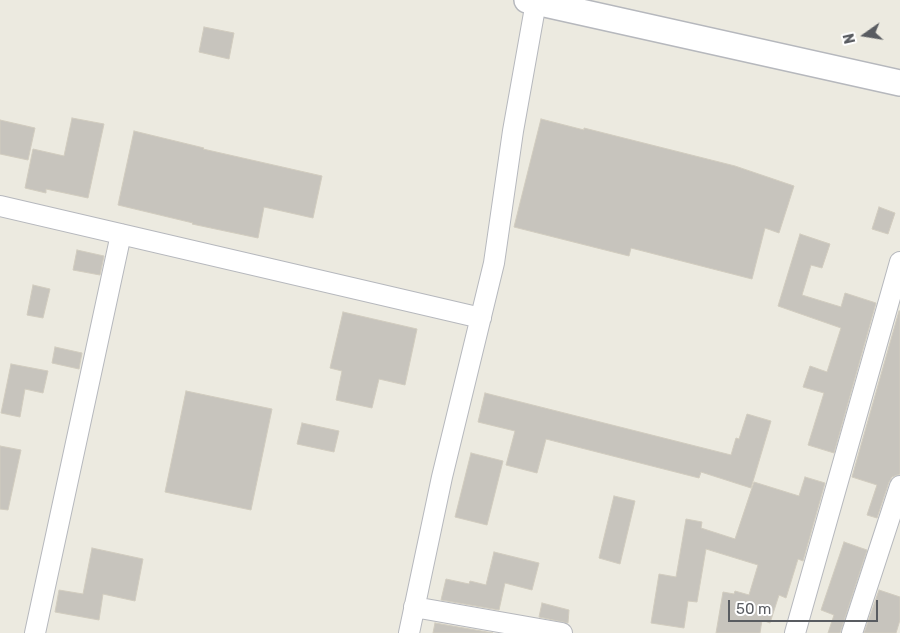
<!DOCTYPE html>
<html>
<head>
<meta charset="utf-8">
<style>
	body { margin:0 }
	#map { position:relative; width:900px; height:633px; overflow:hidden; background:#eceae0; font-family:Rubik,sans-serif }
	canvas { display:block }
	.north { position:absolute; left:840px; top:10px; width:50px; height:50px; -webkit-text-stroke:4px #fff; paint-order:stroke; rotate:257deg; font-size:14px; font-weight:700; line-height:20px; text-align:center; color:#595c61 }
	.north::after { content:''; display:block; margin:auto; width:18px; height:22px; background:#595c61; clip-path:polygon(50% 0,100% 100%,50% 72%,0 100%) }
	.scale { position:absolute; left:728px; top:600px; width:150px; height:22px; box-sizing:border-box; border:2px solid #595c61; border-top:0; padding-left:6px; font-size:15px; line-height:18px; white-space:nowrap; color:#595c61; -webkit-text-stroke:4px #fff; paint-order:stroke }
</style>
</head>
<body>
<div id="map">
<canvas width="900" height="633"></canvas>
<div class="north">N</div>
<div class="scale">50 m</div>
</div>
<script>
const context = document.querySelector('canvas').getContext('2d');
context.lineJoin = 'round';
function fill(path, color) {
  context.fillStyle = color;
  context.fill(path, 'evenodd');
}
function shape(rows) {
  const path = new Path2D();
  for (const r of rows) {
    path.moveTo(r[0], r[1]);
    for (let i = 2; i < r.length; i += 2) path.lineTo(r[i], r[i + 1]);
  }
  return path;
}
function stroke(path, color, width, dash) {
  context.strokeStyle = color;
  context.lineWidth = width;
  context.lineCap = dash ? 'butt' : 'round';
  context.setLineDash(dash || []);
  context.stroke(path);
}
const building = shape([
	[204,27,234,33,229,59,199,52,204,27],
	[72,118,104,124,88,198,46,189,46,193,25,188,33,149,64,156,72,118],
	[541,119,584,130,584,128,735,166,794,186,779,233,765,228,752,279,631,248,629,256,514,227,541,119],
	[0,120,35,128,28,160,0,154,0,120],
	[134,131,204,148,203,149,322,176,313,218,264,207,258,238,192,224,193,223,118,205,134,131],
	[879,207,895,213,888,234,872,229,879,207],
	[800,234,830,244,822,268,811,265,802,295,841,307,845,293,876,303,834,453,808,445,824,393,803,387,810,366,827,372,841,328,778,306,800,234],
	[77,250,104,256,100,275,73,270,77,250],
	[33,285,50,289,43,318,27,315,33,285],
	[899,311,900,311,900,474,892,477,889,482,877,518,867,515,877,485,852,477,899,311],
	[343,312,417,329,405,385,379,379,372,408,336,400,342,371,330,368,343,312],
	[55,347,82,353,79,369,52,363,55,347],
	[11,364,48,371,43,393,25,389,20,417,1,413,11,364],
	[186,391,272,409,251,510,165,492,186,391],
	[485,393,731,455,736,438,739,439,747,414,771,421,751,488,701,472,699,478,546,439,537,473,506,465,515,431,478,422,485,393],
	[302,423,339,431,334,452,297,444,302,423],
	[0,446,21,450,8,510,0,509,0,446],
	[471,453,503,461,487,525,455,517,471,453],
	[805,477,825,483,803,561,798,559,786,598,779,595,770,623,762,620,760,633,716,633,723,592,734,594,735,591,749,595,758,565,706,549,697,602,688,601,684,628,651,623,659,574,676,577,686,519,702,522,701,528,735,539,754,482,799,496,805,477],
	[614,496,635,501,620,564,599,558,614,496],
	[844,542,867,550,840,633,828,633,834,615,821,610,844,542],
	[92,548,143,559,135,601,103,594,99,620,55,612,59,590,83,594,92,548],
	[494,552,539,563,532,590,505,583,499,610,441,600,446,579,469,584,470,581,486,585,494,552],
	[879,590,900,597,900,620,896,633,864,633,879,590],
	[542,603,569,610,568,623,539,617,542,603],
	[435,623,493,633,433,633,435,623]
]);
fill(building, '#c7c4bd');
stroke(building, '#d1ccbf', 1);
const minor = shape([
	[0,206,481,318],
	[414,607,562,633],
	[35,633,121,234],
	[409,633,442,477,494,263,513,131,536,2],
	[795,633,900,262],
	[852,633,900,486]
]);
const tertiary = shape([
	[527,0,900,83]
]);
stroke(minor, '#b6b8bd', 22);
stroke(tertiary, '#b6b8bd', 28);
stroke(minor, '#fff', 20);
stroke(tertiary, '#fff', 25);
</script>
</body>
</html>
